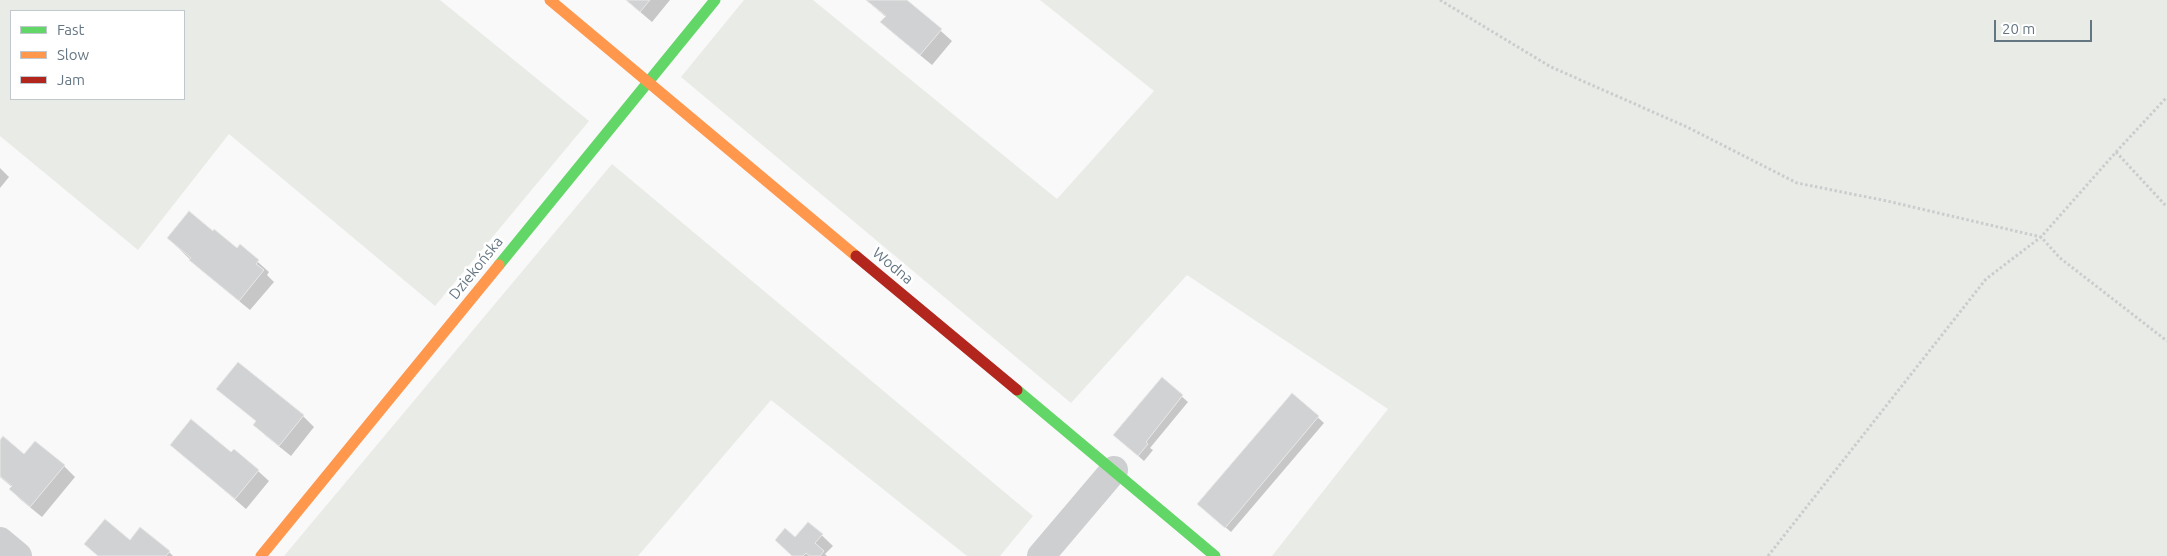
<!DOCTYPE html>
<html>
<head>
<meta charset="utf-8">
<style>
	body { margin:0 }
	#map { position:relative; width:2167px; height:556px; overflow:hidden; background:#f9f9f9; font-family:Ubuntu,sans-serif }
	canvas { display:block }
	.legend { position:absolute; left:10px; top:10px; width:175px; height:90px; box-sizing:border-box; background:#fff; border:1px solid #c1c8cd; margin:0; padding:6px 9px; list-style:none; font-size:15px; color:#657683 }
	.legend li { display:flex; align-items:center; gap:10px; height:25px }
	.legend b { width:25px; border:1px solid #c1c8cd }
	.scale { position:absolute; left:1994px; top:20px; width:98px; height:22px; box-sizing:border-box; border:2px solid #657683; border-top:0; padding-left:6px; font-size:15px; line-height:18px; white-space:nowrap; color:#657683; -webkit-text-stroke:4px #fff; paint-order:stroke }
</style>
</head>
<body>
<div id="map">
<canvas width="2167" height="556"></canvas>
<ul class="legend">
<li><b style="height:6px;background:#63d668"></b>Fast</li>
<li><b style="height:6px;background:#ff974d"></b>Slow</li>
<li><b style="height:6px;background:#b3261e"></b>Jam</li>
</ul>
<div class="scale">20 m</div>
</div>
<script>
const context = document.querySelector('canvas').getContext('2d');
context.lineJoin = 'round';
function fill(path, color) {
  context.fillStyle = color;
  context.fill(path, 'evenodd');
}
function shape(rows) {
  const path = new Path2D();
  for (const r of rows) {
    path.moveTo(r[0], r[1]);
    for (let i = 2; i < r.length; i += 2) path.lineTo(r[i], r[i + 1]);
  }
  return path;
}
function stroke(path, color, width, dash) {
  context.strokeStyle = color;
  context.lineWidth = width;
  context.lineCap = dash ? 'butt' : 'round';
  context.setLineDash(dash || []);
  context.stroke(path);
}
function drawText(font, color, halo, rows, align = 'center') {
  context.font = font + ' Ubuntu,sans-serif';
  context.lineWidth = 5;
  context.setLineDash([]);
  context.textBaseline = 'middle';
  context.strokeStyle = halo;
  context.fillStyle = color;
  for (const [text, x, y, turn = 0] of rows) {
    context.save();
    context.translate(x, y);
    context.rotate((+turn || 0) * Math.PI / 180);
    context.textAlign = isNaN(turn) ? turn : align;
    if (halo) context.strokeText(text, 0, 0);
    context.fillText(text, 0, 0);
    context.restore();
  }
}
fill(shape([
	[0,0,440,0,589,121,435,306,229,134,138,250,0,136],
	[11,11,184,11,184,99,11,99],
	[744,0,813,0,1057,199,1154,91,1040,0,2167,0,2167,556,1272,556,1388,409,1187,275,1071,403,681,77],
	[612,164,1033,516,1000,556,967,556,771,400,638,556,284,556]
]), '#e8ebe6');
fill(shape([
	[626,0,670,0,652,22],
	[866,0,906,0,952,41,932,65,893,33,882,22,886,17],
	[0,168,9,177,0,188],
	[189,213,237,249,240,246,269,272,267,275,274,282,250,310,201,270,168,238],
	[1162,379,1188,402,1150,448,1153,450,1144,461,1114,435],
	[218,389,303,416,314,427,291,456,266,436,255,425,257,422],
	[1292,394,1324,423,1231,532,1204,509],
	[0,442,24,456,64,466,75,477,42,517,21,500,10,489,12,487,0,477],
	[172,445,231,453,258,471,269,481,246,509],
	[809,523,833,546,825,554,827,556,793,556,795,538],
	[130,542,169,552,173,556,98,556,86,544]
]), '#0003');
const building = shape([
	[626,0,650,0,640,12,626,0],
	[866,0,907,0,942,29,920,55,880,22,886,16,866,0],
	[189,211,213,231,214,229,237,248,240,244,259,260,256,264,264,270,239,301,189,260,191,258,167,238,189,211],
	[238,362,304,415,279,446,253,425,256,421,216,389,238,362],
	[1162,377,1183,395,1146,442,1148,444,1138,456,1113,435,1162,377],
	[1292,393,1319,416,1225,528,1197,504,1292,393],
	[191,419,231,452,234,449,259,470,235,499,170,445,191,419],
	[3,436,24,454,35,441,65,465,30,507,9,489,12,486,0,476,0,440,3,436],
	[105,519,130,540,140,527,170,551,166,556,98,556,84,544,105,519],
	[808,522,823,534,815,543,824,551,820,556,810,556,806,553,803,556,792,556,775,540,785,528,795,537,808,522]
]);
fill(building, '#d0d2d3');
stroke(building, '#e8e8e8', 1);
stroke(shape([
	[1440,0,1551,67,1687,127,1797,183,1887,201,2041,237,2060,258,2167,341],
	[2116,152,2167,97],
	[1768,556,1986,279,2041,237,2116,152,2167,207]
]), '#cbcccd', 3, [2.5, 2.5]);
stroke(shape([
	[0,541,18,556],
	[1041,556,1114,470]
]), '#cecfd0', 28);
stroke(shape([
	[499,265,715,0],
	[1017,390,1215,556]
]), '#63d668', 11);
stroke(shape([
	[550,0,856,256],
	[261,556,499,265]
]), '#ff974d', 11);
stroke(shape([
	[856,256,1017,390]
]), '#b3261e', 11);
drawText('15px', '#657683', '#fff', [
	["Wodna",893,266,40],
	["Dziekońska",476,268,-51]
]);
</script>
</body>
</html>
